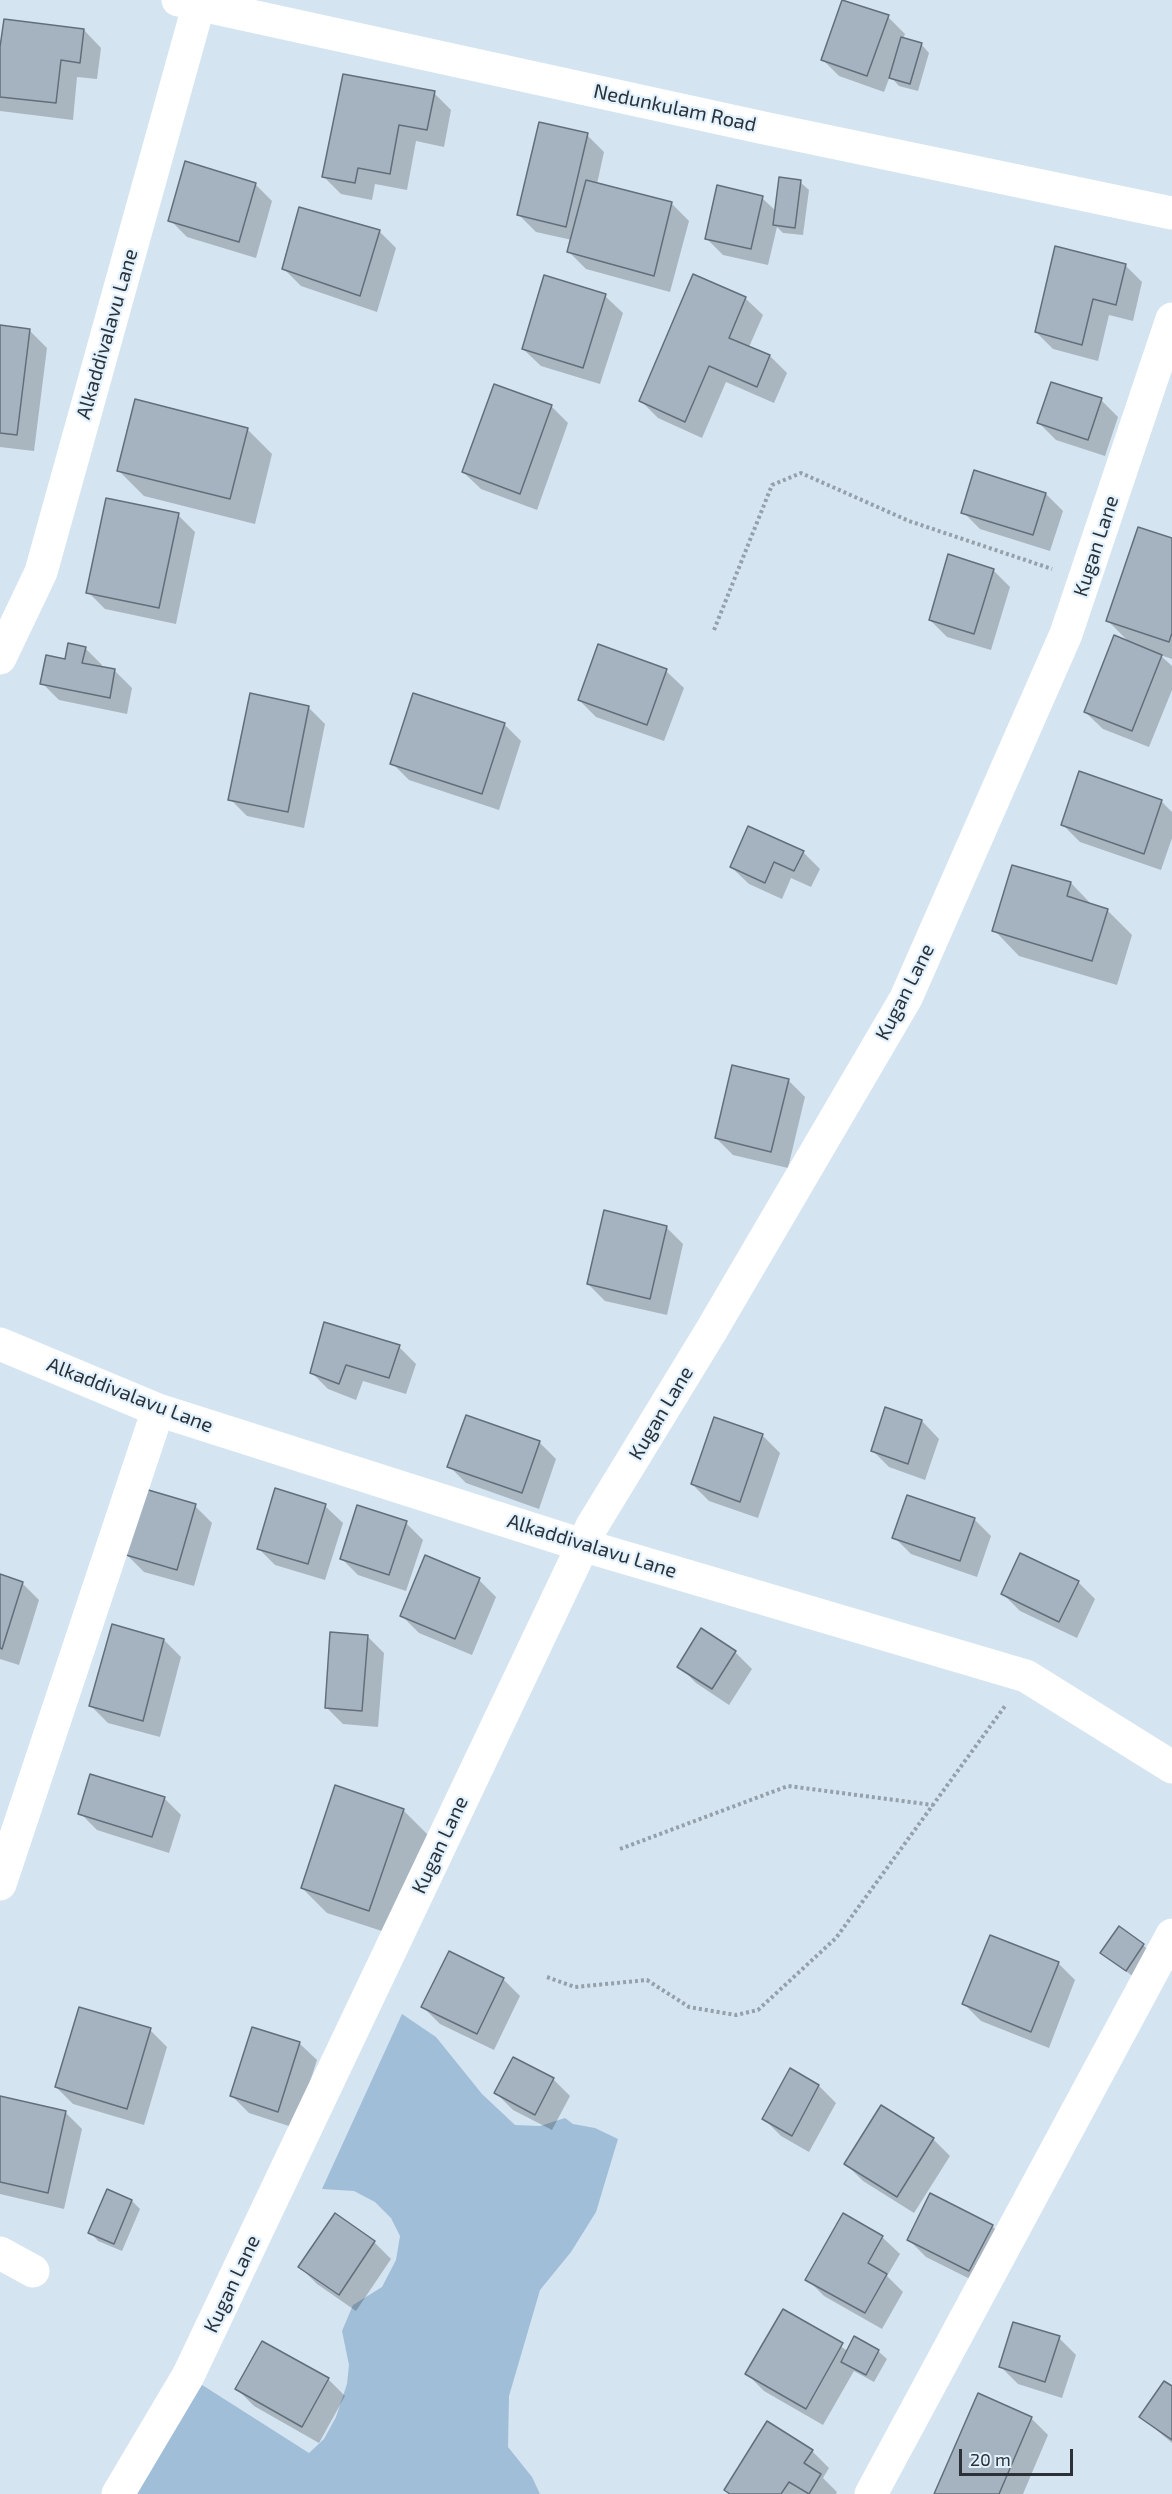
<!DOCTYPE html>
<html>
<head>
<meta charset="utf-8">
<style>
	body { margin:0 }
	#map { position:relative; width:1172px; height:2494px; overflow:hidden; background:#d4e4f1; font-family:"Exo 2",sans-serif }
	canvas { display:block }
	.scale { position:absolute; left:959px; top:2449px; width:114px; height:27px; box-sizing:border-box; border:3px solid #2b3136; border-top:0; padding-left:8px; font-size:18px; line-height:21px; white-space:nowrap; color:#2b3136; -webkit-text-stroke:4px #e1f1fe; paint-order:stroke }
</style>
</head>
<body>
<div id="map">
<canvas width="1172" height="2494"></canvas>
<div class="scale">20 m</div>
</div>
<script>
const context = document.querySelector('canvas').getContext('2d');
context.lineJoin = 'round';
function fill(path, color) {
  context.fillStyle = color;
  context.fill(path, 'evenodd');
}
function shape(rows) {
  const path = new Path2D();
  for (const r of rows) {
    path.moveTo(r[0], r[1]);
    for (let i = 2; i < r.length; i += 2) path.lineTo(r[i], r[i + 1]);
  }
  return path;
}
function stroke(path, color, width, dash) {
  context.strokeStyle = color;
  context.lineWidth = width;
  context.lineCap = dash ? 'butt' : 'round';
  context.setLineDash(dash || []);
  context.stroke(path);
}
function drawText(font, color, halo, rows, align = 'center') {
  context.font = font + ' "Exo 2",sans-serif';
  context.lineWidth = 4.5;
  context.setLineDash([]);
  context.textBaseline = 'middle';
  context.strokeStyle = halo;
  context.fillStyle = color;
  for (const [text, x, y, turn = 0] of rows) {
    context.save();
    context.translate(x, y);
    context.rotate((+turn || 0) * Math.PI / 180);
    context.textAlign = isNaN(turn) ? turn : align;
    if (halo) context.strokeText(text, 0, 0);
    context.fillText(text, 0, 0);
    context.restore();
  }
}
fill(shape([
	[402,2014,436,2037,482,2094,515,2125,540,2126,565,2118,573,2124,595,2128,618,2139,596,2212,571,2252,540,2290,509,2396,508,2447,532,2477,540,2494,118,2494,188,2376,309,2453,324,2439,336,2417,347,2384,349,2365,342,2331,353,2305,382,2287,396,2260,400,2236,391,2218,375,2202,354,2191,322,2189]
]), '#a0bed8');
fill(shape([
	[844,0,888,17,905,34,903,39,921,44,929,53,918,91,899,86,890,76,884,92,839,76,822,59],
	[84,30,101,48,97,79,77,77,73,120,0,111,0,49],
	[434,93,451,110,444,147,416,141,407,190,375,184,372,200,341,194,324,177],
	[587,135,604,152,597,184,672,204,689,221,670,292,586,269,569,252,572,240,536,232,519,215],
	[800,182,809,190,803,235,783,233,777,227,768,265,723,255,706,238,762,198,776,211],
	[255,184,272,201,256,258,187,237,170,220],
	[379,231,396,248,377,312,301,286,284,269],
	[1125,265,1142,282,1133,321,1109,315,1098,361,1053,349,1036,332],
	[605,296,623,313,600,384,541,366,523,349],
	[745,298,763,315,749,347,770,356,787,373,774,403,726,382,702,438,658,418,641,401],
	[0,327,30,331,47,348,34,451,0,447],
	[1101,400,1118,417,1105,456,1056,440,1039,423],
	[551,406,568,423,537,510,481,489,463,472],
	[247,429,272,454,255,524,144,496,119,471],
	[1046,494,1063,511,1050,551,980,529,963,512],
	[178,515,195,532,176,624,105,609,88,592],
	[1172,540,1172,659,1160,655,1172,666,1172,690,1149,747,1103,729,1085,712,1131,644,1108,621],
	[993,570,1010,587,991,650,947,637,930,620],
	[599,646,666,671,684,688,664,741,596,717,579,700],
	[85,648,102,665,101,668,115,671,132,688,127,714,59,700,42,683],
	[308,707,325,724,304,828,247,816,230,799],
	[504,724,521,741,499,810,409,780,392,763],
	[1080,773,1162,802,1172,812,1172,838,1161,870,1080,842,1063,825],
	[803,852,820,869,811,887,791,878,782,899,749,884,731,867],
	[1071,883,1093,906,1107,910,1132,935,1117,985,1019,956,994,930],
	[788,1080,805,1097,788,1168,733,1155,716,1138],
	[666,1227,683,1244,667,1315,605,1301,588,1284],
	[399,1347,416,1364,406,1394,363,1381,356,1400,328,1389,311,1372],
	[886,1409,922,1421,939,1439,925,1480,889,1467,872,1450],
	[715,1419,763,1436,780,1453,758,1518,709,1501,692,1484],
	[539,1442,556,1459,539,1509,466,1483,449,1466],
	[195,1506,212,1523,194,1586,144,1572,127,1555],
	[325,1506,343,1523,325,1580,275,1565,258,1548],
	[974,1519,991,1536,977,1577,911,1554,894,1537],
	[406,1523,423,1540,406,1591,358,1575,341,1558],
	[0,1576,22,1583,39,1600,19,1665,0,1659],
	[479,1580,496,1597,472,1655,419,1633,402,1616],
	[1078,1582,1095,1599,1077,1638,1020,1611,1003,1594],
	[367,1636,384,1653,378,1727,343,1724,326,1707],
	[164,1640,181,1657,160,1737,108,1723,91,1706],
	[735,1652,752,1669,729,1705,696,1683,679,1666],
	[164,1798,181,1815,169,1853,97,1830,80,1813],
	[403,1810,428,1835,394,1935,327,1913,302,1888],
	[1143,1945,1151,1953,1135,1978,1102,1953],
	[1058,1963,1075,1980,1049,2048,981,2021,964,2004],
	[503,1979,520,1996,494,2050,440,2024,423,2007],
	[150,2030,167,2047,144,2125,73,2104,56,2087],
	[299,2043,317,2060,295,2128,249,2113,232,2096],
	[553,2079,570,2096,552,2130,513,2110,496,2093],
	[819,2086,836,2103,809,2152,781,2136,764,2119],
	[0,2097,65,2112,82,2129,64,2209,0,2194],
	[933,2139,950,2156,914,2213,863,2181,846,2164],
	[132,2201,140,2209,122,2251,98,2241,90,2232],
	[336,2215,374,2242,391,2259,356,2311,317,2284,300,2267],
	[843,2215,882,2237,900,2254,887,2276,903,2292,882,2329,824,2296,807,2279],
	[992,2226,1009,2243,986,2287,926,2257,909,2240],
	[783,2311,848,2351,878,2351,887,2359,874,2382,854,2371,823,2425,764,2391,747,2374],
	[1059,2338,1076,2355,1062,2398,1018,2384,1001,2367],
	[328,2379,345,2396,319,2443,254,2406,237,2389],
	[1172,2388,1172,2443,1141,2417],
	[1031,2418,1048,2435,1023,2494,936,2494],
	[812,2451,829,2468,823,2478,837,2492,836,2494,730,2494,726,2490]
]), '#0003');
const building = shape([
	[842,0,889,15,867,76,821,60,842,0],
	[4,19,84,29,80,63,61,60,56,103,0,97,0,47,4,19],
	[901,37,922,43,910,84,889,78,901,37],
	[343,74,435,91,427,130,399,125,390,174,358,168,355,183,322,177,343,74],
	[539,122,588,133,566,227,517,215,539,122],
	[185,161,256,183,239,242,168,221,185,161],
	[779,177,801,180,795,228,773,225,779,177],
	[586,180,672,202,654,276,567,252,586,180],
	[717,185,763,196,751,249,705,239,717,185],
	[299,207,380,230,360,296,282,269,299,207],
	[1055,246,1126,264,1116,305,1093,299,1082,345,1035,332,1055,246],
	[693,274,746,297,729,338,770,355,757,387,709,366,685,422,639,401,693,274],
	[544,275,606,294,583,368,522,349,544,275],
	[0,325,30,329,17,435,0,433,0,325],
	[1051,382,1102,398,1088,440,1037,423,1051,382],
	[494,384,552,405,520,494,462,472,494,384],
	[135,399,248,428,230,499,117,471,135,399],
	[974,470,1046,493,1033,535,961,513,974,470],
	[106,498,179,513,159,608,86,593,106,498],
	[1138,527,1172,538,1172,633,1169,642,1106,621,1138,527],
	[948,554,994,569,974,634,929,620,948,554],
	[1114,635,1162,655,1132,731,1084,712,1114,635],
	[68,643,86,647,82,663,115,669,110,698,40,684,46,655,65,659,68,643],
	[598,644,667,669,647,725,578,700,598,644],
	[250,693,309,706,288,812,228,800,250,693],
	[413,693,505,723,482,794,390,764,413,693],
	[1079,771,1162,800,1144,854,1061,825,1079,771],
	[748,826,804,851,794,871,774,862,765,883,730,867,748,826],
	[1012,865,1071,882,1067,896,1108,909,1092,961,992,931,1012,865],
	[732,1065,789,1079,771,1152,715,1138,732,1065],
	[604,1210,667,1226,650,1299,587,1284,604,1210],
	[324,1322,400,1345,389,1378,346,1365,339,1384,310,1373,324,1322],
	[885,1407,922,1420,908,1464,871,1451,885,1407],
	[466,1415,540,1441,522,1493,447,1467,466,1415],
	[714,1417,763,1434,740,1502,691,1484,714,1417],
	[275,1488,326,1504,308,1564,257,1549,275,1488],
	[145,1489,196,1504,177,1570,126,1555,145,1489],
	[907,1495,975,1518,960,1561,892,1538,907,1495],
	[357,1505,407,1521,389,1575,340,1559,357,1505],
	[1020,1553,1079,1581,1059,1622,1001,1594,1020,1553],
	[425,1555,480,1578,455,1639,400,1616,425,1555],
	[0,1574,23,1582,2,1649,0,1648,0,1574],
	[112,1624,164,1639,143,1721,89,1706,112,1624],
	[701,1628,736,1651,712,1689,677,1667,701,1628],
	[330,1632,368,1635,362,1711,325,1708,330,1632],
	[90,1774,165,1797,152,1837,78,1814,90,1774],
	[335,1785,404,1809,369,1911,301,1888,335,1785],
	[1119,1926,1144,1944,1126,1971,1100,1953,1119,1926],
	[990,1935,1059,1962,1031,2032,962,2004,990,1935],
	[449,1951,504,1978,477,2034,421,2007,449,1951],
	[79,2007,151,2028,127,2109,55,2087,79,2007],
	[252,2027,300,2042,278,2112,230,2096,252,2027],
	[513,2057,554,2078,535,2115,494,2093,513,2057],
	[790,2068,819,2085,792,2136,762,2119,790,2068],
	[0,2096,66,2111,48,2193,0,2182,0,2096],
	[881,2105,934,2138,897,2197,844,2164,881,2105],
	[107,2189,132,2200,114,2244,88,2233,107,2189],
	[930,2193,993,2225,969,2271,907,2240,930,2193],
	[335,2213,375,2241,339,2295,298,2267,335,2213],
	[843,2213,883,2236,868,2263,887,2274,865,2313,805,2280,843,2213],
	[783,2309,843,2343,806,2409,745,2374,783,2309],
	[1013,2322,1060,2336,1045,2382,999,2367,1013,2322],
	[854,2336,879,2350,866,2375,841,2362,854,2336],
	[262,2341,329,2378,302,2427,235,2389,262,2341],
	[1164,2381,1172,2386,1172,2440,1139,2417,1164,2381],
	[978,2393,1032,2417,999,2494,934,2494,978,2393],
	[767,2421,813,2450,804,2463,821,2474,809,2494,789,2482,781,2494,730,2494,724,2490,767,2421]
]);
fill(building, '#a5b3c0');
stroke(building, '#626f7b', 1.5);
stroke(shape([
	[714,630,772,485,801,473,909,521,1052,569],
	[620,1849,788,1786,933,1805],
	[547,1977,575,1987,647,1980,689,2007,736,2015,758,2010,836,1938,1005,1706]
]), '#94a0aa', 4, [3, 3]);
stroke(shape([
	[178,0,764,128,1172,213],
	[0,658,41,572,200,0],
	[0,1344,158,1410,582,1545,1026,1676,1172,1767],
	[0,1884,158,1410],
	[0,2253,33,2271],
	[118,2494,188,2376,592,1526,711,1331,906,998,1066,634,1172,319],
	[871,2494,1172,1935]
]), '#fff', 33);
drawText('20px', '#2b3136', '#e1f1fe', [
	["Nedunkulam Road",675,108,12],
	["Alkaddivalavu Lane",107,334,-74],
	["Kugan Lane",1096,546,-72],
	["Kugan Lane",905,992,-63],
	["Alkaddivalavu Lane",130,1395,21],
	["Kugan Lane",661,1413,-59],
	["Alkaddivalavu Lane",592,1546,17],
	["Kugan Lane",440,1845,-65],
	["Kugan Lane",232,2284,-65]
]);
</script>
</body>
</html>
